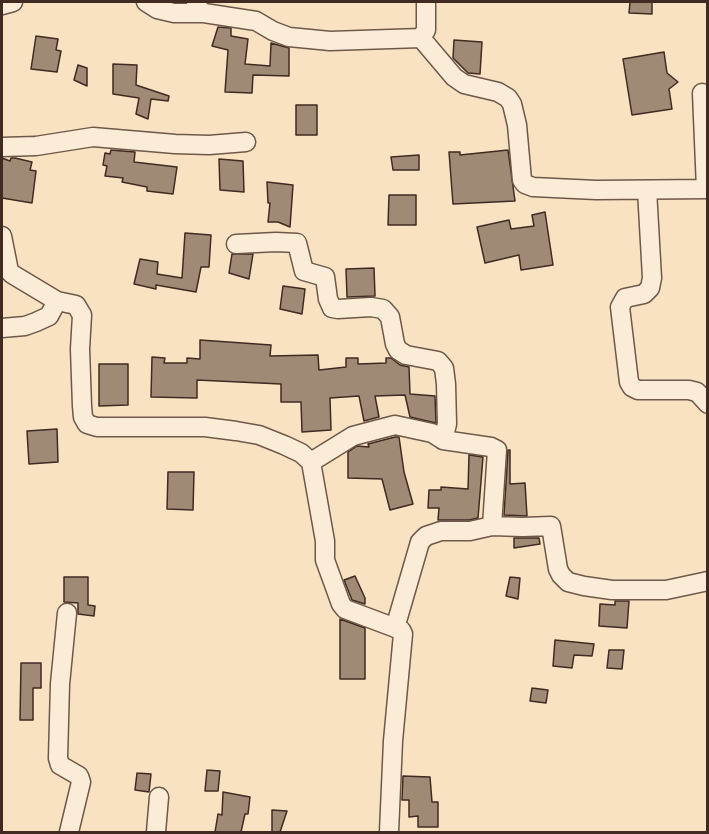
<!DOCTYPE html>
<html>
<head>
<meta charset="utf-8">
<style>
	body { margin:0 }
	#map { position:relative; width:709px; height:834px; overflow:hidden; background:#f9e2c2; font-family:"IM FELL Double Pica",serif }
	canvas { display:block }
	.frame { position:absolute; inset:0; border:3px solid #402a21; pointer-events:none }
</style>
</head>
<body>
<div id="map">
<canvas width="709" height="834"></canvas>
<div class="frame"></div>
</div>
<script>
const context = document.querySelector('canvas').getContext('2d');
context.lineJoin = 'round';
function fill(path, color) {
  context.fillStyle = color;
  context.fill(path, 'evenodd');
}
function shape(rows) {
  const path = new Path2D();
  for (const r of rows) {
    path.moveTo(r[0], r[1]);
    for (let i = 2; i < r.length; i += 2) path.lineTo(r[i], r[i + 1]);
  }
  return path;
}
function stroke(path, color, width, dash) {
  context.strokeStyle = color;
  context.lineWidth = width;
  context.lineCap = dash ? 'butt' : 'round';
  context.setLineDash(dash || []);
  context.stroke(path);
}
const building = shape([
	[630,2,652,2,652,14,629,13,630,2],
	[218,27,231,28,231,36,248,39,245,64,270,66,271,43,289,48,289,76,253,75,252,93,225,92,228,50,212,46,218,27],
	[36,36,58,39,56,50,61,51,57,72,31,69,36,36],
	[454,40,482,42,480,74,468,73,453,58,454,40],
	[664,52,667,73,678,82,669,89,672,109,632,115,623,59,664,52],
	[113,64,137,65,136,85,169,96,168,101,151,99,148,119,136,114,139,98,113,94,113,64],
	[78,65,87,68,87,86,74,80,78,65],
	[296,105,317,105,317,135,296,135,296,105],
	[111,150,135,152,134,162,177,167,173,194,147,191,147,187,122,182,123,178,105,176,107,166,103,165,105,153,110,154,111,150],
	[508,150,515,201,453,204,449,152,460,152,460,155,508,150],
	[419,155,419,170,393,170,391,157,419,155],
	[2,158,10,161,11,158,15,158,32,162,30,170,36,171,32,203,2,198,2,158],
	[219,159,243,161,244,192,220,190,219,159],
	[267,182,293,185,290,227,278,222,268,222,270,203,268,203,267,182],
	[389,195,416,195,416,225,388,225,389,195],
	[545,212,553,265,521,270,519,255,485,263,477,227,509,220,511,229,534,226,532,215,545,212],
	[185,233,211,235,209,267,201,267,196,292,156,285,156,289,134,284,140,259,158,262,157,274,182,278,185,233],
	[232,254,253,254,249,279,229,273,232,254],
	[374,268,375,296,347,297,346,269,374,268],
	[283,286,305,289,302,314,280,309,283,286],
	[200,340,271,345,270,356,318,355,319,370,346,367,346,358,358,358,358,364,386,363,386,358,391,358,400,365,409,367,410,394,435,396,436,423,410,417,405,395,375,396,379,417,364,421,359,396,330,398,331,430,302,432,301,402,281,402,281,384,197,380,197,398,151,397,152,357,165,358,164,363,187,363,187,358,200,359,200,340],
	[99,364,128,364,128,405,99,406,99,364],
	[57,429,58,462,29,464,27,431,57,429],
	[395,437,399,437,404,472,413,504,390,510,382,479,348,478,348,452,357,446,369,447,368,444,395,437],
	[508,450,510,450,510,484,525,483,527,516,504,515,508,450],
	[469,455,483,457,478,518,469,520,438,520,439,508,428,508,429,490,441,490,441,487,468,489,469,455],
	[168,472,194,472,193,510,167,509,168,472],
	[514,538,539,538,540,544,514,548,514,538],
	[355,576,365,598,365,604,352,600,344,580,355,576],
	[64,577,88,577,88,605,95,606,94,616,78,614,78,603,64,602,64,577],
	[510,577,520,578,518,599,506,596,510,577],
	[615,601,629,601,627,628,599,626,600,604,615,605,615,601],
	[340,619,365,628,365,679,340,679,340,619],
	[555,640,594,644,592,656,574,655,572,668,553,666,555,640],
	[609,650,624,650,622,669,607,668,609,650],
	[21,663,41,663,41,688,33,688,33,720,20,720,21,663],
	[532,688,548,690,546,703,530,701,532,688],
	[207,770,220,771,218,791,205,791,207,770],
	[137,773,151,774,149,792,135,790,137,773],
	[403,776,430,777,432,802,438,802,438,827,418,827,418,816,409,817,409,800,402,800,403,776],
	[223,792,250,797,248,814,245,814,241,832,215,832,218,814,222,815,223,792],
	[272,810,287,811,280,832,272,832,272,810]
]);
fill(building, '#a08a75');
stroke(building, '#402a21', 1.5);
const minor = shape([
	[146,2,157,9,174,13,204,13],
	[196,2,199,9,204,13,256,21,273,31,289,37,330,41,421,38,426,30,426,2],
	[2,5,13,2],
	[421,38,454,77,464,84,498,92,508,98,512,104,517,125,522,180,525,184,533,187,596,190,708,189],
	[702,93,706,189],
	[2,147,36,146,93,137,175,144,209,145,246,142],
	[647,190,652,278,650,288,644,294,625,298,620,307,629,382,632,387,638,390,689,390,697,392,708,404],
	[2,236,9,271,12,274,57,301,76,305,82,315,80,349,82,406,83,417,87,424,97,427,205,427,236,431,259,435,284,445,301,453,311,462,325,541,325,560,341,604,345,609,401,630,403,634,393,741,389,832],
	[236,244,276,242,297,243,304,271,325,277,328,299,332,308,338,309,371,307,383,309,390,317,395,344,398,350,406,355,438,361,444,368,446,384,447,424,443,440],
	[2,328,25,326,36,322,49,316,57,301],
	[311,462,353,436,395,425,432,433,443,440,491,447,497,450,492,526],
	[67,613,60,684,58,758,60,765,79,776,81,782,69,832],
	[395,628,420,542,426,536,441,531,470,531,492,526,522,527,551,526,558,569,561,575,568,582,584,586,612,590,666,590,708,581],
	[156,832,159,797]
]);
stroke(minor, '#6e5849', 21);
stroke(minor, '#fbecd7', 18);
</script>
</body>
</html>
